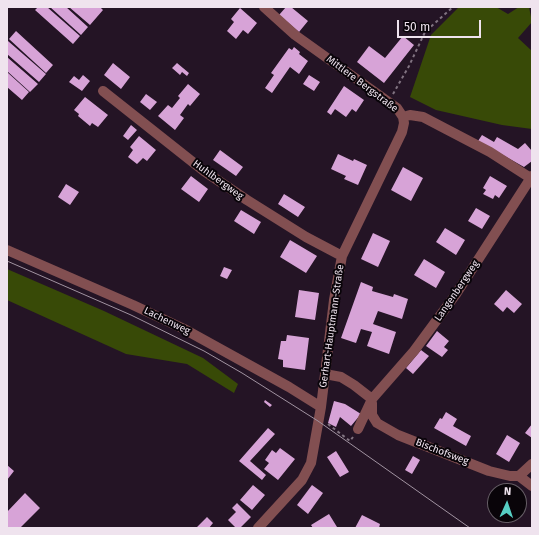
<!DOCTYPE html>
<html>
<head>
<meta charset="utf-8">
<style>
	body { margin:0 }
	#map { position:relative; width:539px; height:535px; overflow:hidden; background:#241425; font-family:"Fira Sans",sans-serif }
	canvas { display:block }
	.frame { position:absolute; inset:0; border:8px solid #efe3ee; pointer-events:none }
	.north { position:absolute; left:487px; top:483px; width:40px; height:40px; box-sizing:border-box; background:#090409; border:1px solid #655d65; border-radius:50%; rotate:3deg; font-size:11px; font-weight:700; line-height:16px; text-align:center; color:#efe3ee }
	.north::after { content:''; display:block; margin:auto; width:14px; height:18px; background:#56cec4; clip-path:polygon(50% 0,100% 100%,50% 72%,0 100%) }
	.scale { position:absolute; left:397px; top:20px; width:84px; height:18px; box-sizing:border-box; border:2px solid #efe3ee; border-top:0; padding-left:5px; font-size:12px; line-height:14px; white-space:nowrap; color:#efe3ee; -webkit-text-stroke:3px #090409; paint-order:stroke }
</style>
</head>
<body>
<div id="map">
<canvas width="539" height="535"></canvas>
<div class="frame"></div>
<div class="north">N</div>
<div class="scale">50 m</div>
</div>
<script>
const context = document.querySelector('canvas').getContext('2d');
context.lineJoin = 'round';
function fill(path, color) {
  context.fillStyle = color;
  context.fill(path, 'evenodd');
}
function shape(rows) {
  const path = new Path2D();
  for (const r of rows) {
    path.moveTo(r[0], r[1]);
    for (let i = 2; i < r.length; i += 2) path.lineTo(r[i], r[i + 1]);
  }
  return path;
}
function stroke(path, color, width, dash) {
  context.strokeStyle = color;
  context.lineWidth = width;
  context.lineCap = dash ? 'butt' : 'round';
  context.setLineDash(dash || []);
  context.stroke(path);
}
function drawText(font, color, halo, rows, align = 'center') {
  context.font = font + ' "Fira Sans",sans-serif';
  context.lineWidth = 4;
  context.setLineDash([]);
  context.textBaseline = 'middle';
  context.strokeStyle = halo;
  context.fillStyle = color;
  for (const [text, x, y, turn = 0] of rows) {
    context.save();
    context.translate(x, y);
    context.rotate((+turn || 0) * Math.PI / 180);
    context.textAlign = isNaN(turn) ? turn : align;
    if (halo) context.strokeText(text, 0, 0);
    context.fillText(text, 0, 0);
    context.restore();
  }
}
fill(shape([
	[459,7,496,7,508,14,519,7,529,7,532,22,518,38,532,51,532,129,502,125,436,110,410,97,431,35],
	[7,269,104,311,203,358,238,384,234,393,187,364,126,354,7,300]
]), '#384a07');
fill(shape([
	[38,7,47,7,80,36,73,44,35,10],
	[50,7,66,7,88,27,81,35],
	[69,7,100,7,103,10,90,25],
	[286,7,291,7,308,21,299,32,279,15],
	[240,8,257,23,248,34,243,30,236,39,227,31,234,22,231,19],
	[16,31,53,65,46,73,9,39],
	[403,36,414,45,384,83,357,62,369,46,385,58],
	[8,41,46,74,39,82,7,54],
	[294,47,300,52,299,54,308,61,299,74,290,67,272,93,265,88,274,75,271,73,289,48,292,50],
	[7,57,38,84,30,92,7,71],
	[113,63,130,77,121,89,104,75],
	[177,63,189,73,187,76,182,72,180,75,172,68],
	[7,72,29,92,22,100,7,87],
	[83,75,90,81,82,91,69,82,74,76,79,80],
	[309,75,320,82,314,91,303,84],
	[188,84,200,94,190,106,188,104,180,115,184,118,175,130,158,116,168,105,172,108,180,98,178,96],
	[344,86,364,100,356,112,352,109,346,117,335,109,331,115,327,112],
	[146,94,157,102,150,110,140,102],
	[85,97,108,115,98,127,92,123,90,126,78,116,79,114,74,110],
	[131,125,137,130,128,140,123,136],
	[482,135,494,142,497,137,518,149,525,143,532,151,532,161,524,167,478,141],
	[139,136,156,150,147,161,143,158,137,164,128,157,133,150,130,147],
	[220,150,243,167,236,176,213,160],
	[338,154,353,161,354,159,367,165,358,185,344,179,346,176,331,169],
	[403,167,423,178,411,201,391,190],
	[191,176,208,189,199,202,181,189],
	[490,176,507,186,499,198,495,195,493,199,483,194,486,190,483,188],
	[66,184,79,192,70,205,58,197],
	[284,194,305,207,298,217,278,204],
	[476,208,490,216,482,229,468,221],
	[241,210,261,222,254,234,234,221],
	[445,228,465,240,456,255,436,242],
	[373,233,390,241,378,267,361,259],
	[290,240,317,256,306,273,280,257],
	[424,259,445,272,436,288,414,275],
	[224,267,232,270,227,279,220,276],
	[361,282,373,287,372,291,393,297,394,294,408,299,402,319,378,311,373,324,396,332,389,354,367,346,372,332,361,329,356,343,341,338],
	[299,290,319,293,315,320,295,317],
	[506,290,522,304,514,313,507,307,503,312,494,304],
	[437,331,449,341,444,347,448,350,442,357,426,346],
	[287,335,309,338,305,370,283,367,283,360,278,359,281,341,286,341],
	[421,350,429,356,413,374,406,368],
	[265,400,272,405,270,407,264,402],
	[334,401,345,404,361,414,351,426,340,417,336,427,328,423],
	[446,412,457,419,453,426,471,436,466,446,434,428,440,418,442,419],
	[532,424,532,438,525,433],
	[268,428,275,434,250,461,266,475,262,480,239,461],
	[507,435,520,443,509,462,496,454],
	[280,448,295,459,278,480,264,469,269,463,265,460,272,450,276,453],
	[336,451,349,472,340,477,327,457],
	[413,456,420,460,412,474,405,470],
	[7,465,14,471,7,480],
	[253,485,265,495,252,510,240,500],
	[312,485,323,493,308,514,297,505],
	[25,493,40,508,20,528,7,528,7,512],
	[237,503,251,517,240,528,236,528,228,520,236,512,232,508],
	[329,514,337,527,335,528,313,528,311,525],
	[362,515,380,524,379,528,355,528],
	[207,517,213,523,209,528,196,528]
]), '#d7a3d7');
stroke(shape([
	[393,94,409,66,425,32,453,7],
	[328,424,350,441,353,437]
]), '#817381', 2, [3, 3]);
stroke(shape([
	[103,91,204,171,247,200,306,237,342,256],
	[403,117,410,115,423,117,490,152,532,179],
	[7,250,133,305,184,329,289,387,321,407],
	[325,374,341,377,354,385,372,399],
	[372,403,372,415,377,423,398,435,489,471,510,476,519,476,532,486],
	[358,429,372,399,414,351,456,294,532,176],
	[519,476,532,464],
	[258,528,302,480,311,463,321,407,334,300,342,256,402,132,404,123,403,117,397,108,295,35,264,7]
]), '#824f51', 10);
stroke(shape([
	[7,261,131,315,204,351,242,373,318,421,470,528]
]), '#a193a1', 1);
drawText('10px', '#efe3ee', '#090409', [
	["Mittlere Bergstraße",362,84,37],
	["Huhlbergweg",218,180,36],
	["Langenbergweg",457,291,-56],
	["Lachenweg",167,321,26],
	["Gerhart-Hauptmann-Straße",332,326,-82],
	["Bischofsweg",442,452,21]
]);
</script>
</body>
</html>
